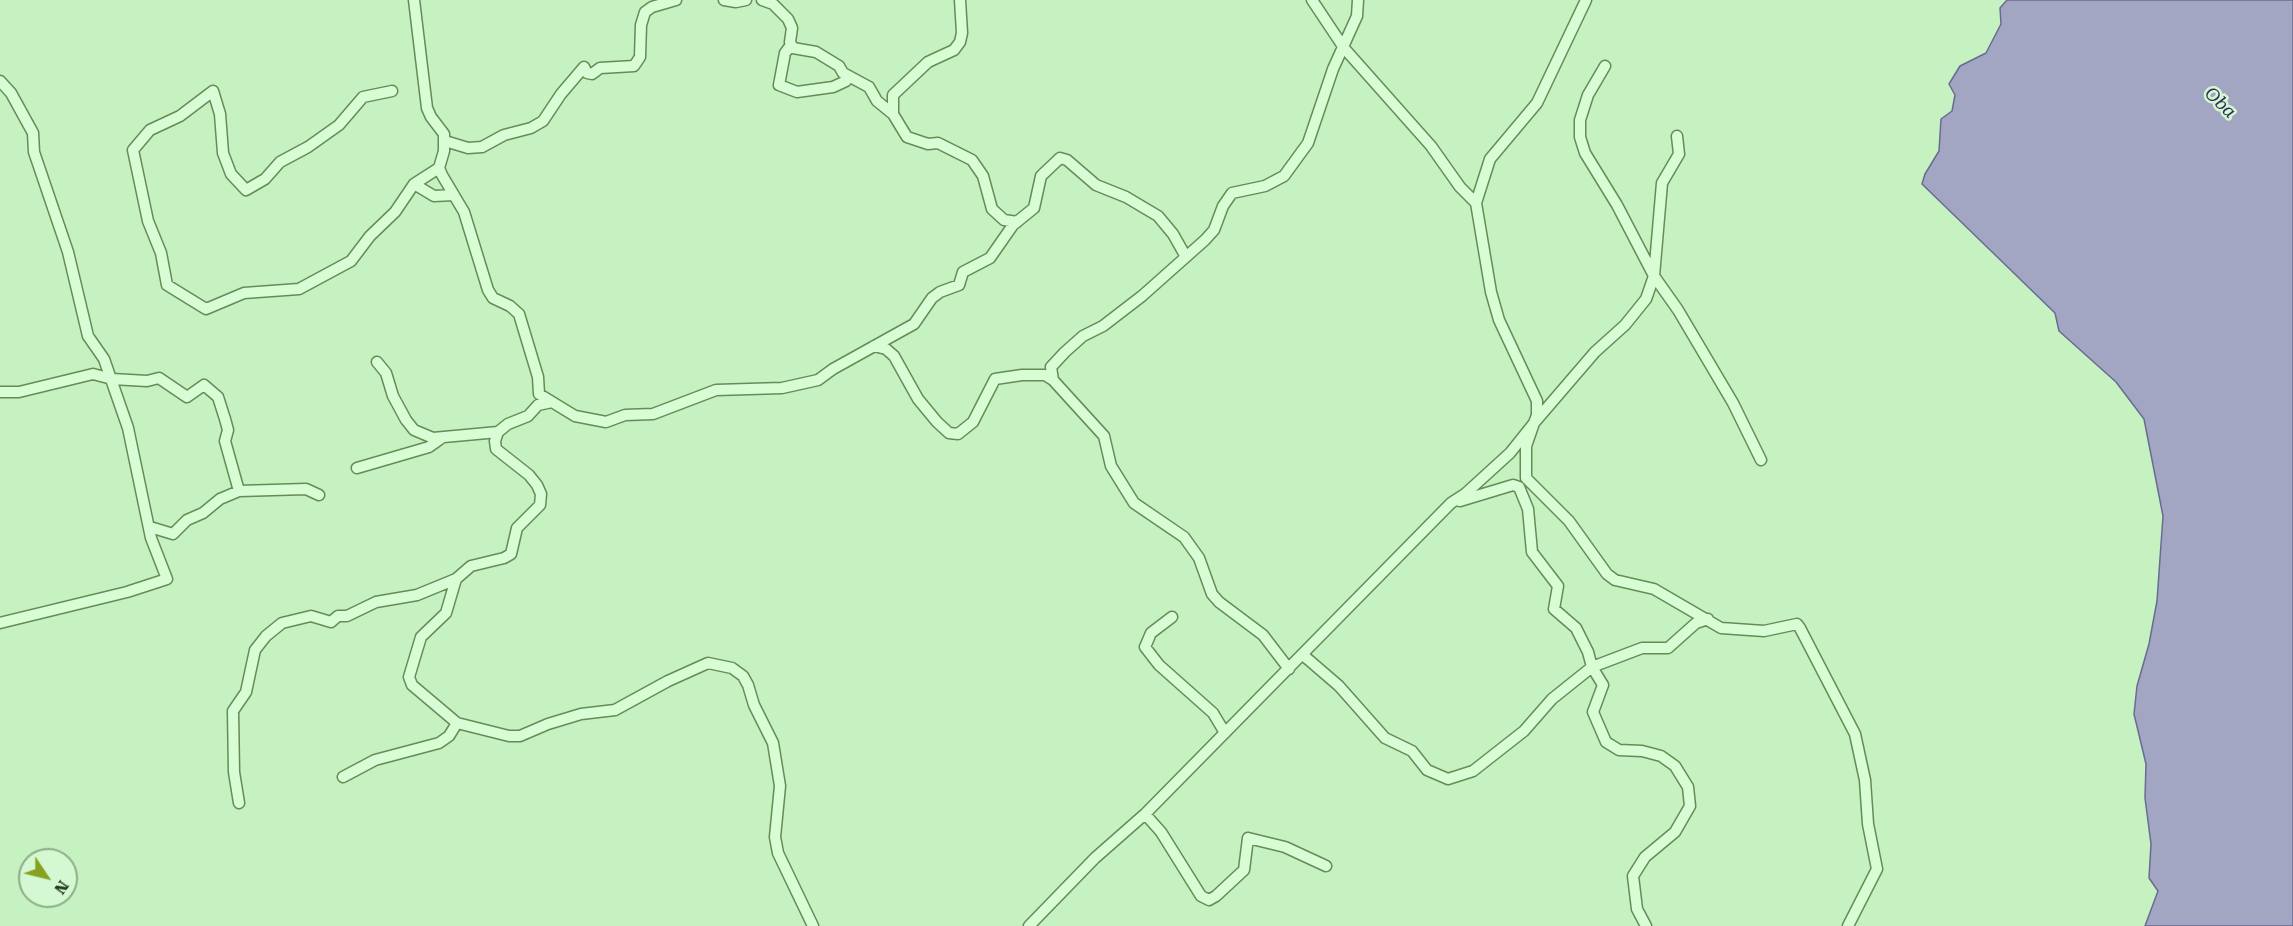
<!DOCTYPE html>
<html>
<head>
<meta charset="utf-8">
<style>
	body { margin:0 }
	#map { position:relative; width:2293px; height:926px; overflow:hidden; background:#c5f2c0; font-family:"Roboto Serif",serif }
	canvas { display:block }
	.north { position:absolute; left:18px; top:848px; width:60px; height:60px; box-sizing:border-box; background:#d4f8d1; border:2px solid #8eac89; border-radius:50%; rotate:125deg; font-size:16px; font-weight:700; line-height:24px; text-align:center; color:#263b1c }
	.north::after { content:''; display:block; margin:auto; width:21px; height:27px; background:#87a121; clip-path:polygon(50% 0,100% 100%,50% 72%,0 100%) }
</style>
</head>
<body>
<div id="map">
<canvas width="2293" height="926"></canvas>
<div class="north">N</div>
</div>
<script>
const context = document.querySelector('canvas').getContext('2d');
context.lineJoin = 'round';
function fill(path, color) {
  context.fillStyle = color;
  context.fill(path, 'evenodd');
}
function shape(rows) {
  const path = new Path2D();
  for (const r of rows) {
    path.moveTo(r[0], r[1]);
    for (let i = 2; i < r.length; i += 2) path.lineTo(r[i], r[i + 1]);
  }
  return path;
}
function stroke(path, color, width, dash) {
  context.strokeStyle = color;
  context.lineWidth = width;
  context.lineCap = dash ? 'butt' : 'round';
  context.setLineDash(dash || []);
  context.stroke(path);
}
function drawText(font, color, halo, rows, align = 'center') {
  context.font = font + ' "Roboto Serif",serif';
  context.lineWidth = 5;
  context.setLineDash([]);
  context.textBaseline = 'middle';
  context.strokeStyle = halo;
  context.fillStyle = color;
  for (const [text, x, y, turn = 0] of rows) {
    context.save();
    context.translate(x, y);
    context.rotate((+turn || 0) * Math.PI / 180);
    context.textAlign = isNaN(turn) ? turn : align;
    if (halo) context.strokeText(text, 0, 0);
    context.fillText(text, 0, 0);
    context.restore();
  }
}
const water = shape([
	[2007,0,2293,0,2293,926,2145,926,2158,891,2149,878,2151,844,2145,798,2146,764,2134,714,2137,686,2149,644,2157,601,2163,516,2144,419,2116,382,2059,331,2055,313,1922,184,1925,174,1939,151,1941,119,1952,111,1955,95,1949,84,1960,66,1986,53,2001,24,2000,8,2007,0]
]);
fill(water, '#a3a6c3');
stroke(water, '#6a6b92', 1.5);
const minor = shape([
	[414,0,427,108,431,117,444,134,444,151,439,168,442,175,464,212,488,290,493,298,510,306,519,314,538,377,539,394,575,416,606,422,625,415,653,414,716,390,782,388,818,380,833,369,914,324,932,298,940,292,959,285,963,272,990,258,1013,225,1034,208,1041,176,1060,158,1067,160,1096,185,1126,197,1158,216,1173,234,1186,257],
	[724,0,736,2,746,0],
	[762,0,773,4,788,19,792,28,790,42,793,48,816,52,839,66,843,73,869,87,877,101,893,114,907,137,928,144,938,143,972,160,983,176,992,209,1004,220,1017,222],
	[1312,0,1344,48,1431,146,1460,187,1476,203],
	[791,45,785,53,779,85,797,92,833,87,846,81,849,76],
	[1605,66,1588,95,1580,120,1580,137,1585,153,1617,205,1654,276,1646,299,1625,325,1595,352,1534,423,1526,446,1526,478,1569,521,1607,574,1615,580,1654,589,1721,628,1764,631,1797,624,1800,628,1855,734,1865,780,1868,824,1877,869,1848,926],
	[0,81,11,93,33,133,34,152,68,252,88,336,104,359,128,428,151,538,167,579,127,592,0,623],
	[392,91,363,97,339,125,308,147,280,162,265,179,246,190,231,174,223,153,220,114,213,91,180,116,150,130,133,150,148,221,161,253,167,285,206,309,244,293,299,289,351,261,370,236,395,212,414,184,439,168],
	[893,114,893,95,928,62,954,50,960,42,962,33,960,0],
	[1677,136,1679,154,1662,183,1654,276,1678,310,1733,403,1761,460],
	[445,141,468,148,482,147,504,135,531,128,543,121,561,94,584,67,587,73,592,74,600,68,634,66,640,57,641,25,645,12,652,7,676,0],
	[414,184,434,196,454,195],
	[874,346,886,349,894,356,918,399,937,422,949,433,958,434,973,422,995,379,1022,375,1045,375,1053,380,1104,436,1111,466,1134,503,1184,537,1199,558,1212,594,1219,602,1263,635,1289,669],
	[377,362,386,373,393,396,406,420,414,430,433,438,498,432],
	[1053,380,1051,367,1065,352,1083,336,1103,326,1142,296,1205,240,1214,230,1223,206,1232,193,1265,186,1284,176,1308,143,1333,69,1357,16,1358,0],
	[0,392,19,392,93,374,112,379,147,381,159,378,187,397,204,385,218,397,225,419,228,430,225,441,239,491],
	[552,402,538,405,528,416,508,424,498,432,495,441,496,449,529,475,537,485,541,494,540,505,517,528,511,554,504,558,471,566,456,579,446,613,421,637,409,677,412,685,457,723,509,736,520,736,548,724,581,714,615,710,668,681,708,663,732,668,743,676,748,685,754,705,773,743,780,786,775,837,778,853,813,926],
	[357,468,429,447,443,437],
	[1460,501,1513,485,1519,487,1528,509,1532,552,1558,586,1554,609,1576,628,1588,652,1592,667,1603,685,1593,712,1606,742,1619,750,1642,751,1661,756,1675,766,1688,787,1690,806,1675,832,1645,857,1633,876,1637,909,1646,926],
	[150,527,173,534,187,520,203,513,220,499,239,491,306,489,319,495],
	[1172,617,1151,633,1145,647,1159,665,1213,713,1225,733],
	[1303,655,1339,686,1385,738,1412,751,1427,770,1448,779,1473,771,1524,731,1552,699,1592,667,1642,648,1668,648,1696,623,1708,619],
	[343,777,375,760,439,743,449,736,457,723],
	[239,803,234,772,233,711,246,692,255,650,266,636,282,623,311,616,331,622,338,616,347,616,376,602,417,595,456,579],
	[1145,814,1161,832,1201,896,1209,900,1216,896,1244,870,1248,838,1285,847,1326,866],
	[1029,926,1095,858,1145,814,1451,503,1465,494,1510,453,1534,423,1537,415,1537,401,1499,320,1491,292,1476,203,1490,159,1537,103,1586,0]
]);
stroke(minor, '#658c56', 13);
stroke(minor, '#d8fcd4', 10);
drawText('italic 18px', '#312a5c', '#d4f8d1', [
	["Oba",2220,103,44]
]);
</script>
</body>
</html>
